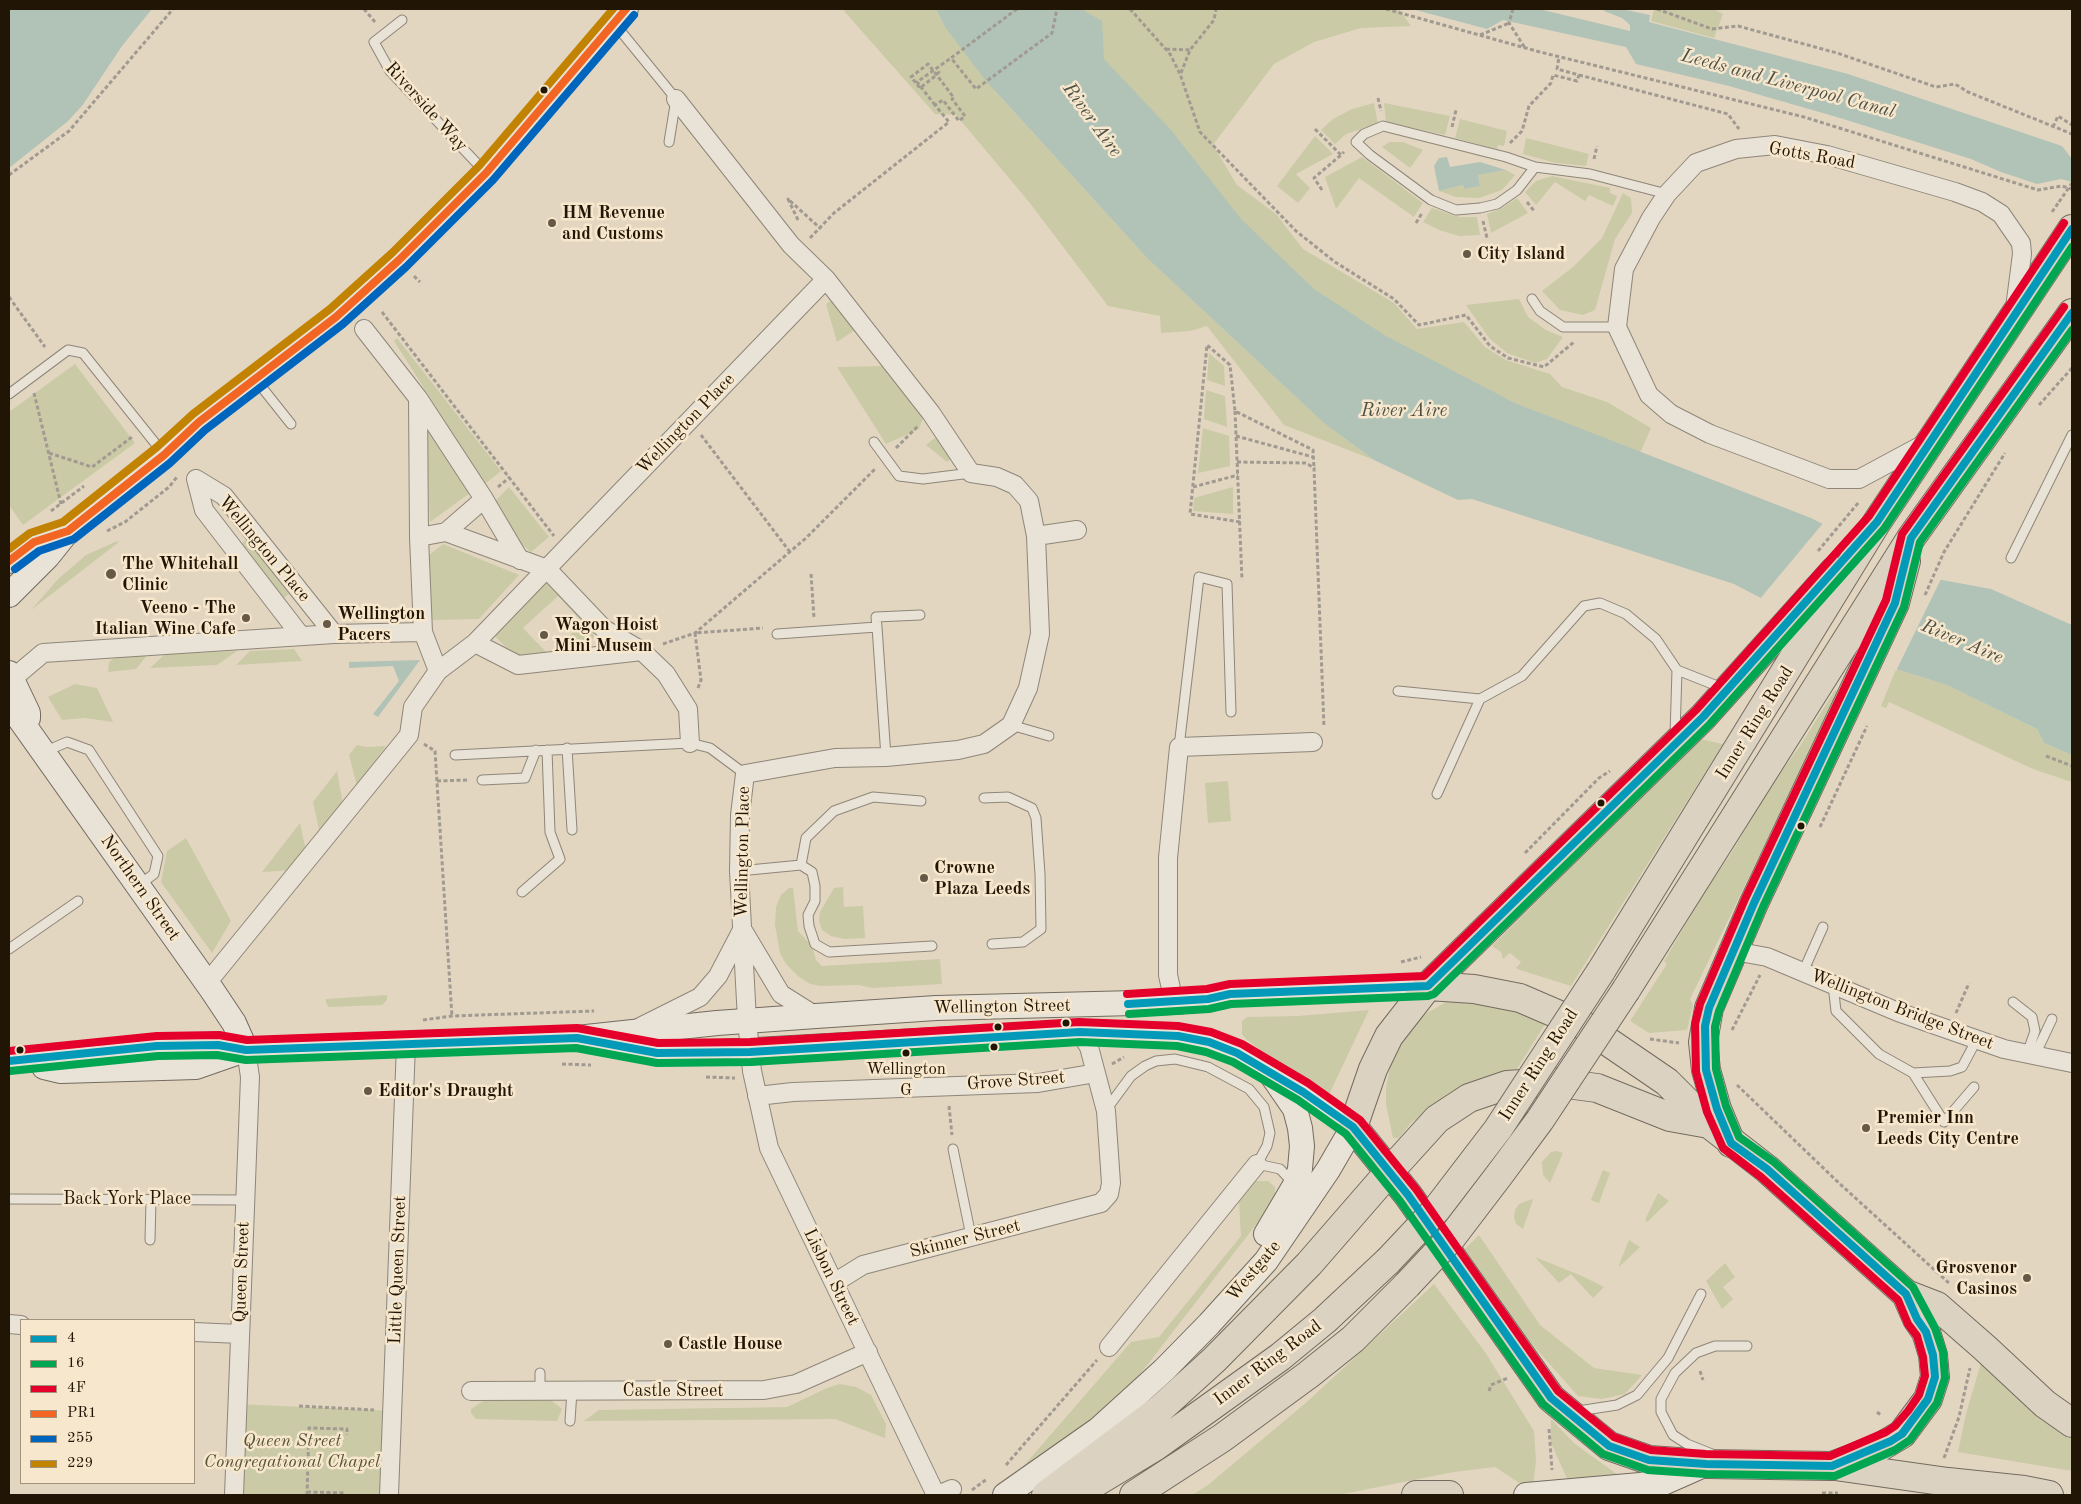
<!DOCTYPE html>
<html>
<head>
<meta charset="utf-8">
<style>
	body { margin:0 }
	#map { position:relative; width:2081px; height:1504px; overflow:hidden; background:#e3d6c1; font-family:"Old Standard TT",serif }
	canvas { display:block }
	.frame { position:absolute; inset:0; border:10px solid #211606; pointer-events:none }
	.legend { position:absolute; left:20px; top:1319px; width:175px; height:165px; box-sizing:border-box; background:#f7e7cd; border:1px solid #a1937d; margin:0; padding:6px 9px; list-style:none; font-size:15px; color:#211606 }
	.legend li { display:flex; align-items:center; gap:10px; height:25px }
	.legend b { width:25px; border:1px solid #a1937d }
</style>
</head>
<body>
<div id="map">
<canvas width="2081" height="1504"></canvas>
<div class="frame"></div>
<ul class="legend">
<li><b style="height:6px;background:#039aba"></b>4</li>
<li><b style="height:6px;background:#00a651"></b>16</li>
<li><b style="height:6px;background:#e4002b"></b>4F</li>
<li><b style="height:6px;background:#f26522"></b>PR1</li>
<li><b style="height:6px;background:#0065bd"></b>255</li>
<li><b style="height:6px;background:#c28202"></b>229</li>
</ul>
</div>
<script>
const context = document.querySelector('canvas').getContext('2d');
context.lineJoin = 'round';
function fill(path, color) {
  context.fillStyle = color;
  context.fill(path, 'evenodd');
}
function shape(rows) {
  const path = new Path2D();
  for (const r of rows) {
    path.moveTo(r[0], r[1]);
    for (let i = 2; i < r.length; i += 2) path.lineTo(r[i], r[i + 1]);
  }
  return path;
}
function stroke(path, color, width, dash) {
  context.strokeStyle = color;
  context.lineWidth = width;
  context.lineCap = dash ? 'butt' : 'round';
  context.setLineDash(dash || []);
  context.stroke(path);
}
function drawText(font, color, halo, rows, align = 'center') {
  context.font = font + ' "Old Standard TT",serif';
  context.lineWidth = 5;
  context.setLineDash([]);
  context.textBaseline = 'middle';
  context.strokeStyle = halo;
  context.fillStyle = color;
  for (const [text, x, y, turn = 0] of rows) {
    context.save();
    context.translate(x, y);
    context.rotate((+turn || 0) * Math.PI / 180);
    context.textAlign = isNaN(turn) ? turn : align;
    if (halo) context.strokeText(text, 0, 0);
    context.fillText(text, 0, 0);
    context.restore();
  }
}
fill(shape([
	[847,9,936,9,945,27,1004,9,1399,9,1411,26,1361,28,1314,42,1274,64,1213,145,1237,185,1276,214,1303,249,1394,303,1417,329,1464,322,1485,347,1506,360,1550,374,1562,387,1607,402,1651,428,1640,453,1515,403,1387,339,994,90,1147,258,1325,424,1374,460,1284,425,1207,326,1190,331,1161,333,1160,316,1108,306,1029,202,956,115,935,114,844,11],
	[1654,9,1714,9,1723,14,1714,38,1651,21],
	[1374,103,1378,124,1346,134,1335,144,1321,130,1333,119,1352,109],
	[1384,103,1450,116,1445,135,1386,122],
	[1460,119,1507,131,1504,146,1498,145,1497,149,1455,138],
	[1315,136,1333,154,1296,174,1310,188,1298,203,1277,186],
	[1526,138,1589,154,1586,166,1556,163,1523,154],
	[1389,142,1403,142,1423,150,1410,168,1382,147],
	[1362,157,1423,203,1414,217,1359,178,1336,209,1325,177],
	[1506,170,1515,175,1502,190,1479,198,1456,197,1439,191,1463,185,1464,189,1480,186,1478,175],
	[1552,176,1610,188,1610,193,1617,196,1613,206,1589,195,1585,201,1555,182,1536,205,1525,192,1536,181],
	[1623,193,1631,198,1632,213,1615,239,1595,310,1583,315,1560,310,1542,291,1573,267,1602,238],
	[1517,198,1528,213,1491,233,1487,214,1502,208],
	[1432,208,1460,217,1477,217,1480,235,1459,236,1439,230,1423,222],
	[833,299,858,328,837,342,826,304],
	[1519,299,1528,317,1546,330,1563,337,1547,359,1535,363,1507,353,1489,338,1466,305],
	[397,338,501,471,485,484,394,341],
	[1209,353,1224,366,1225,386,1207,380],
	[75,364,135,443,23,525,9,505,9,412],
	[885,366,925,413,919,429,886,444,837,367],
	[1206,390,1225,396,1227,427,1204,419],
	[426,424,470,493,430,522],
	[1203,428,1229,436,1230,466,1198,473],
	[936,437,954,457,947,462,926,445],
	[509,487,549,537,531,552,519,542,494,502],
	[1233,487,1233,514,1193,511,1194,498],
	[247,539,289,594,279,602,238,547],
	[117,541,119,542,31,610,58,579,86,555],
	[443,544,519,575,479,619,430,620,428,556],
	[547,579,593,626,594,637,578,654,518,660,491,632],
	[558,596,583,623,549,655,523,628],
	[294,649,302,661,236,665,250,651],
	[237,651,217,665,150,668,165,654],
	[149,653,136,669,108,672,109,662,118,655],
	[1896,669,1947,685,2037,729,2044,743,2072,755,2072,782,2033,769,1889,702,1886,708,1881,706],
	[75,684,97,688,113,722,85,718,62,720,48,697],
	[1835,690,1838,691,1816,738,1690,999,1693,1005,1687,1030,1649,1033,1630,1021,1667,964,1664,961,1707,888,1730,855,1772,784,1800,746],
	[1700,739,1723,744,1571,986,1520,970,1516,968,1521,962,1510,953,1503,959,1501,952,1492,946],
	[357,745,366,747,386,746,357,786,349,755],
	[337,771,343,804,320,834,313,802],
	[1228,781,1231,821,1208,823,1205,783],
	[300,823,306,851,292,870,262,872],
	[186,838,231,921,212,953,161,882,167,851],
	[843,887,844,907,863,906,865,938,844,939,831,936,822,930,819,921,820,912,834,888],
	[789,888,793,888,798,931,812,946,816,960,822,966,940,959,942,984,872,988,859,985,821,986,810,984,799,977,786,964,780,953,775,925,776,907,781,895],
	[387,995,387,1000,382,1005,329,1007,326,1003,326,999],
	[1458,998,1492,1002,1547,1021,1517,1069,1485,1077,1450,1092,1411,1123,1399,1138,1393,1138,1386,1104,1386,1088,1390,1067,1399,1047,1419,1020,1427,1013,1446,1002],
	[1369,1010,1326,1101,1246,1039,1242,1034,1242,1021,1247,1017,1298,1016],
	[1557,1151,1563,1153,1550,1183,1543,1175,1542,1162,1551,1152],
	[1603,1170,1610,1173,1599,1203,1591,1200],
	[1256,1181,1268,1181,1275,1187,1275,1195,1265,1213,1134,1382,1073,1434,1021,1469,1131,1342,1159,1337,1241,1236,1239,1202],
	[1658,1193,1669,1201,1647,1222,1645,1220],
	[1532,1199,1533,1200,1523,1229,1516,1224,1514,1217,1515,1210,1519,1204],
	[1479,1235,1540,1325,1594,1368,1642,1375,1625,1394,1602,1399,1578,1396,1531,1343,1465,1249],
	[1629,1240,1640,1247,1619,1267,1619,1265],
	[1535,1257,1582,1276,1604,1287,1593,1298,1571,1274,1559,1283],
	[1725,1263,1735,1277,1723,1287,1733,1299,1722,1309,1706,1281],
	[1434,1284,1485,1352,1534,1431,1536,1461,1533,1487,1527,1488,1495,1467,1454,1472,1338,1495,1192,1495,1208,1485,1308,1401],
	[1983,1356,2072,1431,2072,1471,1958,1452,1966,1414],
	[840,1384,856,1387,871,1395,886,1424,885,1438,835,1419,584,1421,599,1410,787,1407,827,1388],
	[486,1399,551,1400,562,1409,557,1421,476,1419,471,1413,471,1409],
	[237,1404,393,1411,391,1495,234,1495],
	[1551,1419,1575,1444,1621,1477,1569,1483,1551,1443]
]), '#cacaa6');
fill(shape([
	[9,9,152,9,122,46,82,106,67,122,9,168],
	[936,9,1081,9,1102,21,1104,59,1171,130,1241,219,1314,289,1386,336,1515,403,1811,518,1926,577,1991,589,2072,625,2072,755,2044,743,2037,729,1947,685,1896,669,1734,584,1472,499,1458,500,1374,460,1325,424,1147,258,986,81,945,27],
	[1412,9,1539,9,1630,31,1630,25,1622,18,1604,11,1605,9,1621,9,1650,15,1649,22,1848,74,2062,146,2072,159,2072,182,2061,179,2037,184,2001,172,1971,159,1840,118,1729,86,1636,64,1626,47,1503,20,1487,29],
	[1447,157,1450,167,1480,162,1506,170,1478,175,1480,186,1464,189,1463,185,1439,191,1434,166,1439,158],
	[420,660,378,717,373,714,399,681,393,666,349,668,349,662]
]), '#b1c2b7');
fill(shape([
	[1824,522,1926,575,1942,577,1896,671,1759,600]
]), '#e3d6c1');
const lane = shape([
	[402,20,374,42,390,71,485,172],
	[614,23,676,99,669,142],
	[1535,167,1517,190,1497,204,1480,208,1456,210,1431,200,1370,155,1356,142,1364,134,1383,126,1506,157,1535,167,1590,174,1667,194],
	[1532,299,1540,311,1563,327,1617,327],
	[256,380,291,424],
	[9,394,68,350,83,353,163,453],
	[874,442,899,476,923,479,971,473],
	[2011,558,2072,435],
	[877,627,876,617,920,615],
	[777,634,877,627,886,757],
	[1398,691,1480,699,1522,676,1584,606,1600,603,1626,614,1656,639,1677,670],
	[1011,725,1049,736],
	[1675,735,1677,670,1725,689],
	[1179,747,1199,577,1227,584,1231,712],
	[567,748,572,830],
	[44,752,67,742,89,750,158,856,154,874,139,885],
	[455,755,690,743,710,748,745,774],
	[482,780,525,778,536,750],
	[1437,794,1480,699],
	[984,798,1008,797,1032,808,1036,818,1040,874,1041,929,1023,942,992,944],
	[801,865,806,838,834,811,873,797,921,801],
	[739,871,801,865,812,872,815,886,815,901,808,915,809,926,815,944,829,952,932,946],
	[522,892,560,859,550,832,547,750],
	[9,949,78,901],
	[1803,972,1823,927],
	[1833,985,1836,1011,1879,1054,1913,1073,1950,1071,1962,1067,1977,1039],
	[2013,1002,2032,1017,2035,1031,2027,1054],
	[2035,1055,2052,1019],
	[1913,1073,1944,1122,1974,1087],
	[1106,1110,1131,1076,1145,1066,1156,1061,1175,1059,1208,1067,1249,1089,1264,1107,1270,1133,1267,1146,1257,1164,1280,1169,1293,1183],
	[953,1149,971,1236],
	[9,1199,245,1200],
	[150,1240,151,1200],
	[540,1391,540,1373],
	[1578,1411,1617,1405,1637,1395,1668,1358,1701,1294],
	[570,1421,572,1391],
	[1712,1454,1687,1444,1673,1435,1661,1412,1661,1399,1675,1373,1696,1353,1715,1346,1747,1346]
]);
const street = shape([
	[676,99,791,245,826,279,931,413,971,473,997,477,1015,485,1029,501,1036,536,1040,634,1028,688,1011,725,984,744,958,750,886,757,835,758,745,774,740,815,739,871,747,1020,752,1071,769,1148,936,1495],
	[364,329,418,398,419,537,446,532,547,569,604,629,642,651,666,674,688,709,690,743],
	[418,398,484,499,520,560],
	[1926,443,1859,479,1829,479,1710,434,1671,414,1649,395,1617,327,1624,269,1651,218,1667,194,1696,163,1736,149,1775,145,1827,155,1955,192,1982,202,2001,214,2021,243,2022,254,2015,308],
	[196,479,224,496,334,634],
	[196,479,204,510,301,636],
	[446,532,484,499],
	[1036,536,1077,530],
	[419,537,423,632,438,671],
	[475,643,518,665,642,651],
	[11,680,43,653,334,634,423,632],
	[744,932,781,994,816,1016],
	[1734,951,1767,957,1898,1012,2004,1049,2072,1063],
	[207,983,409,735,413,707,438,671,475,643,826,279],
	[1174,1002,1168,975,1168,858,1179,747,1313,742],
	[640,1027,700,997,718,976,742,930],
	[757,1096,793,1092,1038,1083,1096,1073],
	[834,1283,863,1265,1101,1203,1109,1194,1111,1183,1106,1111,1089,1047,1080,1032],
	[9,1324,21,1325],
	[194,1332,240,1334],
	[1109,1347,1257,1164],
	[471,1391,764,1390,796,1384,868,1352],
	[234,1495,250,1077,246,1050],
	[389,1495,406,1044],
	[938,1495,952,1489]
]);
const secondary = shape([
	[9,561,34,542,68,531],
	[9,595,48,556,68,531,164,455,199,422,336,317,399,260,486,173,626,9],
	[9,673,28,713,28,718],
	[9,704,212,990,234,1023,246,1050],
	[598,1042,657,1053,702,1053,1080,1032,1178,1036,1209,1042,1237,1053,1303,1092,1353,1127,1328,1170,1266,1261,1209,1324,1164,1370,1099,1429,1005,1495],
	[9,1061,157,1046,218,1045,246,1050,577,1038,717,1023,816,1016,936,1008,1174,1002,1208,999,1230,994,1428,986],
	[44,1067,61,1071,196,1067,242,1051],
	[1266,1234,1295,1185,1300,1169,1302,1146,1300,1128,1295,1109,1273,1077],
	[1526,1495,1663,1483,1706,1464]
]);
const primary = shape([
	[1428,986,1474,989,1520,998,1585,1026,1667,1082,1709,1124,1767,1169,1906,1294,1917,1319,1926,1332,1933,1355,1935,1377,1928,1399,1902,1434,1877,1449,1832,1466,1706,1464,1649,1460,1609,1446,1551,1398,1408,1195,1353,1127,1373,1069,1389,1036,1428,986],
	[1389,1172,1437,1119,1469,1098,1507,1085,1551,1082,1597,1088,1670,1117,1709,1124],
	[1906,1294,1937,1306,1985,1348,2045,1404,2072,1423],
	[1835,1466,1948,1482,2024,1490,2049,1495]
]);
const highway = shape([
	[1601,971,1877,522,2072,229],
	[1428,986,1703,717,1834,571],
	[1626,990,1911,538,2072,313],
	[1731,1143,1717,1109,1706,1070,1703,1042,1709,1008,1754,903,1895,603,1906,561],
	[1046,1495,1159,1410,1214,1360,1309,1264,1389,1172],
	[1075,1495,1156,1446,1280,1357,1325,1320,1388,1261],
	[1134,1495,1222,1438,1308,1375,1353,1339,1407,1285],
	[1416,1495,1449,1495]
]);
stroke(lane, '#8e8678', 11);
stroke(street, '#8e8678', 20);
stroke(secondary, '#736b5f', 26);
stroke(primary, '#736b5f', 30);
stroke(highway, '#736b5f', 30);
stroke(shape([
	[364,9,375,22],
	[1017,9,951,58,976,89,1052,33,1057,9],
	[1130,9,1170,54,1180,74,1200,132,1296,231,1335,262,1394,299,1419,325,1466,315,1490,346,1508,358,1544,367,1574,342],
	[1386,9,1540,52,1804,117,2038,190,2062,186,2072,189],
	[1513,9,1509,23,1525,48],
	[1657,9,1712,29,1738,26,1837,53,1936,87,1955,84,1968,92,2072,134],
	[1480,35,1509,23],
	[1166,49,1190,50],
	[1181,73,1190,50,1214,20,1216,9],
	[1579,75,1728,114,1739,129],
	[1378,98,1381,111],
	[935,105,917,82,951,58],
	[1452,127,1456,110],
	[2053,127,2058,116,2072,125],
	[1315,129,1341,155,1344,152],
	[1510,143,1522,131,1529,106,1551,83,1553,75,1577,81,1579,75,1557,69,1559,57],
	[1594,159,1597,146],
	[9,175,69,131,173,9],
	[1322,190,1314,178,1341,155],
	[1527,202,1535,212],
	[2052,212,2059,202],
	[798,220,788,199,821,229],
	[1483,221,1487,238],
	[1416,223,1422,213],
	[810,238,834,213,949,122,935,105,943,100,959,121,965,116,952,99,954,98,939,78,928,64,911,77,920,88,934,77,939,72,937,69],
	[414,276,420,282],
	[9,297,45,347],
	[382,312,554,536],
	[34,393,61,504],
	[2039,405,2072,368],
	[1235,411,1242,580],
	[701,435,790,552],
	[1236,436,1313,457],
	[896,448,918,426],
	[49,453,92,467,132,437],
	[1237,462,1306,463,1314,468,1324,727],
	[498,487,510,477],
	[1193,487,1238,475],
	[51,511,84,486],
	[1240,522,1190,514,1207,345,1230,365,1235,411,1313,450,1314,468],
	[107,531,125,522,169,487,177,477],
	[1818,551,1859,502],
	[811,574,814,618],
	[1925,595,1944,552,2005,453],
	[663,644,695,633,806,538,876,468],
	[698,688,701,680,695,633,763,628],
	[424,744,435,751,452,1017],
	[2046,756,2072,766],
	[437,781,468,780],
	[1820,827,1867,726],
	[1525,853,1599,778,1610,771],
	[1401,962,1421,957],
	[1956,1013,1969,983],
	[423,1020,452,1016,594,1011],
	[1732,1030,1760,975],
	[1650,1039,1679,1043],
	[562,1064,591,1065],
	[1112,1064,1124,1057],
	[706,1077,735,1078],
	[1737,1085,1840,1184,1950,1284],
	[949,1106,952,1135],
	[1700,1371,1703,1380],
	[1489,1391,1491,1385,1508,1378],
	[299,1406,374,1410],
	[1877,1412,1882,1416],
	[1549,1429,1552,1470],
	[1944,1458,1959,1417,1970,1368],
	[1006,1465,1097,1360],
	[972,1490,987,1479],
	[307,1492,345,1493],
	[1822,1493,1838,1493],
	[307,1495,309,1428,347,1429,347,1435]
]), '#a19a91', 3, [4, 2.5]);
stroke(lane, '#e8e2d7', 9);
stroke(street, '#e8e2d7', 18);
stroke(secondary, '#e8e2d7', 24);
stroke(primary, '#dbd2c2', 28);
stroke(highway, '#dbd2c2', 28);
const highwayBridge = shape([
	[1388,1261,1436,1210,1498,1129,1601,971],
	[1407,1285,1452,1237,1500,1174,1540,1120,1626,990]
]);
stroke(highwayBridge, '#736b5f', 30, []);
stroke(shape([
	[2059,202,2072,183]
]), '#a19a91', 3, [4, 2.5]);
stroke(highwayBridge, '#dbd2c2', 28);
stroke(shape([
	[1128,1004,1208,999,1230,994,1428,986,1703,717,1877,522,2072,229],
	[9,1061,157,1046,218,1045,246,1050,577,1038,657,1053,750,1052,1080,1032,1178,1036,1209,1042,1237,1053,1303,1092,1353,1127,1408,1195,1551,1398,1609,1446,1649,1460,1706,1464,1832,1466,1891,1441,1902,1434,1928,1399,1935,1377,1933,1355,1926,1332,1917,1319,1906,1294,1767,1169,1731,1143,1717,1109,1706,1070,1705,1026,1709,1008,1754,903,1895,603,1911,538,2072,313]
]), '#039aba', 8);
stroke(shape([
	[1129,1014,1209,1009,1231,1004,1428,996,1434,994,1710,724,1884,529,2072,247],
	[10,1071,158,1056,217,1055,246,1060,576,1048,657,1063,751,1062,1080,1042,1177,1046,1206,1052,1233,1062,1298,1100,1346,1134,1400,1201,1543,1404,1603,1454,1648,1470,1706,1474,1835,1476,1895,1450,1910,1440,1937,1403,1945,1378,1943,1352,1935,1328,1913,1287,1774,1162,1739,1137,1726,1106,1716,1069,1715,1027,1719,1011,1763,907,1904,607,1920,542,2072,330]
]), '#00a651', 8);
stroke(shape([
	[1127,994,1207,989,1230,984,1424,976,1696,710,1869,516,2064,223],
	[9,1051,157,1036,219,1035,247,1040,577,1028,658,1043,750,1042,1079,1022,1178,1026,1211,1032,1242,1044,1308,1083,1360,1120,1416,1189,1558,1391,1614,1437,1651,1450,1706,1454,1830,1456,1886,1432,1895,1426,1908,1411,1919,1395,1925,1376,1923,1357,1917,1336,1908,1324,1898,1300,1761,1177,1723,1148,1707,1112,1696,1072,1695,1024,1700,1004,1745,899,1886,600,1902,534,2064,307]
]), '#e4002b', 8);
stroke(shape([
	[9,561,34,542,68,531,164,455,199,422,336,317,399,260,486,173,626,9]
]), '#f26522', 8);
stroke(shape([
	[15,569,39,551,74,539,170,463,205,430,343,324,406,267,493,180,634,15]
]), '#0065bd', 8);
stroke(shape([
	[9,549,30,533,63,522,157,447,193,414,330,309,392,253,479,166,613,9]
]), '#c28202', 8);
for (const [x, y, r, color] of [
	[544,90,4.5,"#211606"],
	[552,223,5,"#655947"],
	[1467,254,5,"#655947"],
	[111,574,6,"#655947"],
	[246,618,5,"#655947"],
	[327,624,5,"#655947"],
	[544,635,5,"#655947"],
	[1601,803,4.5,"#211606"],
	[1801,826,4.5,"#211606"],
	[924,878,5,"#655947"],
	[1066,1023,4.5,"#211606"],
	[998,1027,4.5,"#211606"],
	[994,1047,4.5,"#211606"],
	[20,1050,4.5,"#211606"],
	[906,1053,4.5,"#211606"],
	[368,1091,5,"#655947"],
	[1866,1128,5,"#655947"],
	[2027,1278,5,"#655947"],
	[668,1344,5,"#655947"]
]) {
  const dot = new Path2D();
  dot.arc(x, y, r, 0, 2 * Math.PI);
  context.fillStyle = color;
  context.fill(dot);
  stroke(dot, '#f7e7cd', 2);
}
drawText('17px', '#211606', '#f7e7cd', [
	["Wellington",906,1070],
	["G",906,1091]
]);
drawText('18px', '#211606', '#f7e7cd', [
	["Riverside Way",426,107,48],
	["Gotts Road",1812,156,10],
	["Wellington Place",686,424,-46],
	["Wellington Place",264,549,50],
	["Inner Ring Road",1755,723,-58],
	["Wellington Place",743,852,-89],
	["Northern Street",140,888,55],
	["Wellington Street",1002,1007,-1],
	["Wellington Bridge Street",1902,1010,21],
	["Inner Ring Road",1539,1065,-57],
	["Grove Street",1016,1081,-4],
	["Back York Place",127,1199],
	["Skinner Street",965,1239,-14],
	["Little Queen Street",398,1270,-88],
	["Westgate",1254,1271,-50],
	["Queen Street",242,1272,-88],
	["Lisbon Street",831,1277,64],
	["Inner Ring Road",1268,1363,-37],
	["Castle Street",673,1391]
]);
drawText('bold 18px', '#211606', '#f7e7cd', [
	["HM Revenue",562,213],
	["and Customs",562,234],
	["City Island",1477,254],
	["The Whitehall",122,564],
	["Clinic",122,585],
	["Veeno - The",236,608,"right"],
	["Italian Wine Cafe",236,629,"right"],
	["Wellington",337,614],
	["Pacers",337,635],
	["Wagon Hoist",554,625],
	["Mini Musem",554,646],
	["Crowne",934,868],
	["Plaza Leeds",934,889],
	["Editor's Draught",378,1091],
	["Premier Inn",1876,1118],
	["Leeds City Centre",1876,1139],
	["Grosvenor",2017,1268,"right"],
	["Casinos",2017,1289,"right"],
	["Castle House",678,1344]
], 'left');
drawText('italic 18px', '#555236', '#f7e7cd', [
	["Queen Street",292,1441],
	["Congregational Chapel",292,1462]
]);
drawText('italic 19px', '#4c4f43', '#f7e7cd', [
	["Leeds and Liverpool Canal",1788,84,15],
	["River Aire",1092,120,54],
	["River Aire",1404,411],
	["River Aire",1962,642,23]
]);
</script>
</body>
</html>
